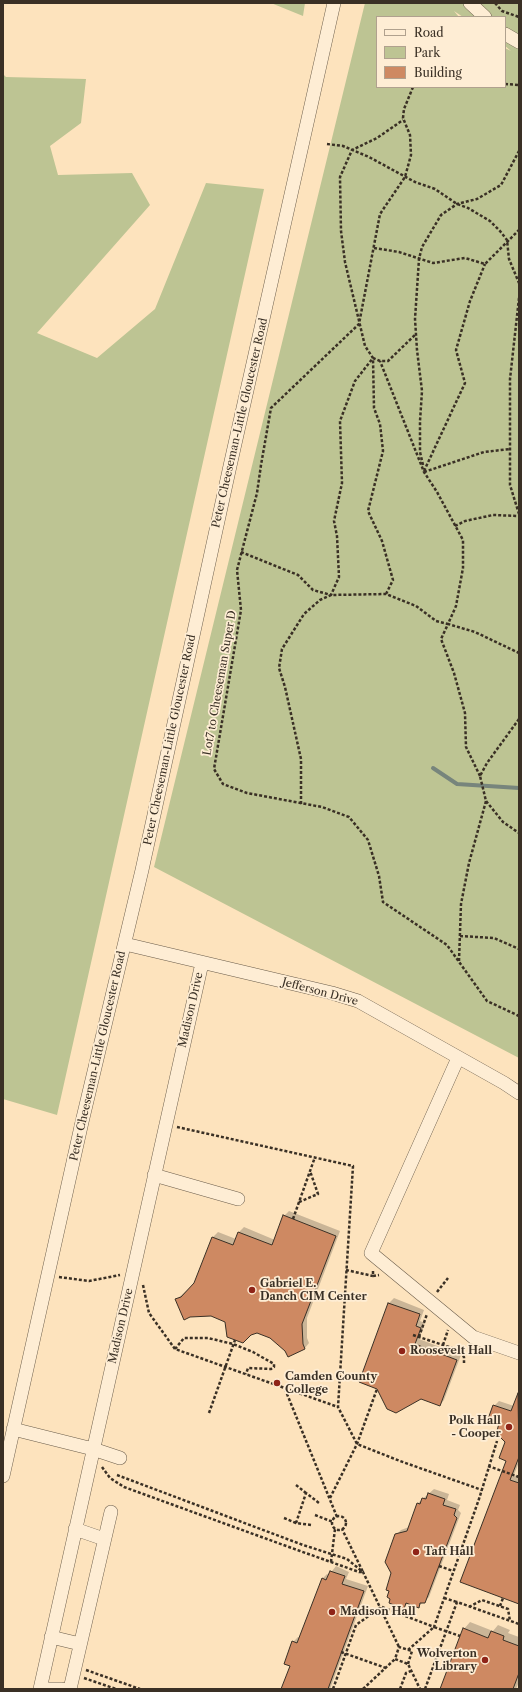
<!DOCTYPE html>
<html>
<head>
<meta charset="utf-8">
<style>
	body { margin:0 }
	#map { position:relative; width:522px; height:1692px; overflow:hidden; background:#fde3bd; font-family:"Libre Caslon Text",serif }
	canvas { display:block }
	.frame { position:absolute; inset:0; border:4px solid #3a3025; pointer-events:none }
	.legend { position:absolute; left:376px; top:16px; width:130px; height:72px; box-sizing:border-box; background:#feedd4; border:1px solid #b0a18e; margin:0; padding:5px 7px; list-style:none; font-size:12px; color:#3a3025 }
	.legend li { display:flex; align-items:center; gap:8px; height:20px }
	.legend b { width:20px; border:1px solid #b0a18e }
</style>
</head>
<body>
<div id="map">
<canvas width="522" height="1692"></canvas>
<div class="frame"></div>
<ul class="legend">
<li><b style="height:5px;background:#feedd4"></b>Road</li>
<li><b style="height:11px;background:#bdc493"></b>Park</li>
<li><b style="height:11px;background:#ce8962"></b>Building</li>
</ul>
</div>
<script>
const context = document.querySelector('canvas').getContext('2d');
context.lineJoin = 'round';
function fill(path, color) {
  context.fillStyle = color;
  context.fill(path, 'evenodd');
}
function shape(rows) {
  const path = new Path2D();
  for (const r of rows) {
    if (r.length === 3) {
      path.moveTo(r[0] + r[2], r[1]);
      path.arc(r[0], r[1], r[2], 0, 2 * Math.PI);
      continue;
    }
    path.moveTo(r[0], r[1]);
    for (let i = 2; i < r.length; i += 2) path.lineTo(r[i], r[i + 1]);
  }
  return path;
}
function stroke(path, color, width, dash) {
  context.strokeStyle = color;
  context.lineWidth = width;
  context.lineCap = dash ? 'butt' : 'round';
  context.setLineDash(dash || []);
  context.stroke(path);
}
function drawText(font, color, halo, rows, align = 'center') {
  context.font = font + ' "Libre Caslon Text",serif';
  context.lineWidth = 3.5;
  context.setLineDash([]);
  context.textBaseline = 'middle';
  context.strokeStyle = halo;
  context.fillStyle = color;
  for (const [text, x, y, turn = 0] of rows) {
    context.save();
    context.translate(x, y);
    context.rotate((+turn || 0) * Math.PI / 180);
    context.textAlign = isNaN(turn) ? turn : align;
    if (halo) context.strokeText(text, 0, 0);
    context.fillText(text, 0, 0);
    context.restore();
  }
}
fill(shape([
	[271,3,305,3,303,16],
	[365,3,519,3,519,1058,154,867],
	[454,11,463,17,505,17,505,46,511,51,505,48,505,87,377,87,377,17,459,17],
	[3,74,6,77,86,79,81,123,50,146,58,175,132,173,150,205,37,333,97,358,155,309,206,183,264,189,57,1115,3,1099]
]), '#bdc493');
fill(shape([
	[289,1211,340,1231,307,1318,307,1338,309,1343,305,1348,286,1350,271,1337,226,1321,177,1299,195,1283,213,1237,218,1232,236,1239,239,1232,244,1227,275,1240,284,1216],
	[394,1298,424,1310,420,1321,425,1323,419,1339,461,1355,444,1400,440,1405,421,1398,377,1388,360,1382,389,1303],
	[519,1393,519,1462,514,1475,519,1477,519,1603,506,1442,494,1406,499,1401,514,1406],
	[434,1489,449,1494,447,1500,460,1505,458,1510,461,1513,429,1597,418,1607,408,1603,404,1607,393,1573,396,1535,401,1530,409,1527,418,1503],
	[336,1566,349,1572,346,1579,368,1586,330,1689,282,1689,291,1665,293,1642,298,1637,301,1638,322,1579,327,1574,329,1575],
	[470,1622,493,1631,498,1625,510,1630,508,1633,519,1637,519,1682,516,1689,441,1689,464,1629]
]), '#0003');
stroke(shape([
	[433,768,457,784,519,788]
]), '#77857c', 4);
const building = shape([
	[283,1215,336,1236,302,1324,303,1344,305,1349,288,1357,285,1351,270,1338,257,1333,251,1335,243,1343,227,1337,225,1322,211,1316,190,1317,184,1320,175,1299,181,1297,194,1283,212,1237,233,1245,238,1232,272,1245,283,1215],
	[388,1303,420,1314,416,1326,421,1328,415,1344,457,1360,440,1406,421,1399,396,1413,387,1409,377,1389,359,1382,388,1303],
	[518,1393,519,1457,510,1480,519,1483,519,1604,460,1582,506,1461,499,1458,505,1442,498,1435,497,1431,499,1423,488,1419,493,1405,511,1411,518,1393],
	[428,1493,445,1499,443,1505,456,1509,454,1515,457,1518,425,1603,420,1603,419,1608,406,1603,404,1609,389,1603,390,1599,387,1597,389,1591,386,1590,391,1573,385,1562,395,1534,407,1531,417,1503,420,1504,422,1498,426,1499,428,1493],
	[330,1571,345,1576,342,1584,364,1591,328,1689,281,1689,290,1666,284,1664,292,1641,297,1643,322,1578,326,1580,330,1571],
	[463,1628,488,1638,491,1631,504,1636,503,1640,519,1646,519,1673,513,1689,440,1689,463,1628]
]);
fill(building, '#ce8962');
stroke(building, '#3a3025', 1);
const minor = shape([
	[470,3,485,17],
	[505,34,519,42],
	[125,944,332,993,358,1001,504,1083,519,1093],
	[458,1058,371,1253,473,1337,519,1353],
	[154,1175,238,1199],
	[13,1429,93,1449,120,1458],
	[3,1476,82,1122,142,870,230,466,334,3],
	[75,1529,104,1539],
	[51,1637,80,1644],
	[40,1689,202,963],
	[46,1689,62,1689],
	[70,1689,111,1512]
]);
stroke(minor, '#6b5d4b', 14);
stroke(shape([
	[495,3,502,11,519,17],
	[505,84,519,85],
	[413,87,404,109,403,118,410,135,411,155,405,177,380,214,359,324,271,408,261,465,257,493,237,570,241,610,214,769,223,784,247,793,322,807,349,817,368,840,379,876,383,902,447,945,487,1001,519,1016],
	[327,144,343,146,369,157,415,182,435,189,457,204,468,208,490,221,500,231,507,240,509,259,519,283],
	[374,248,399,252,433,263,465,258,485,264,519,230],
	[519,298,510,379,510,485,519,514],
	[423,465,420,452,420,421,422,391,417,350,415,319,419,259,422,247,441,215,457,204,477,199,501,185,519,151],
	[424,471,465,383,456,350,470,301,485,264],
	[424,472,484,452,510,449],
	[455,526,465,521,493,515,519,516],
	[241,552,298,575,313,590,331,595,339,577,337,536,334,521,342,483,340,421,355,381,373,358,380,361,388,361,416,334],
	[386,594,393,580,382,541,368,511,383,451,380,424,374,408,373,358,365,346,345,262,341,231,340,177,352,150,377,138,403,120],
	[519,719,487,763,480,776,486,801,503,822,519,833],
	[480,776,466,747,465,713,454,673,441,639,448,624,475,632,519,653],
	[301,804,301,759,285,687,279,668,282,649,304,614,320,600,331,595,386,594,416,606,436,621,448,624,456,606,463,568,463,540,437,492,424,472,380,361],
	[460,936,494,938,519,949],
	[459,961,461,904,469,863,486,801],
	[177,1127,353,1166,338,1407,357,1444,400,1461,482,1490],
	[299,1202,318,1194,310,1171],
	[293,1219,315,1157],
	[346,1270,373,1276],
	[373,1271,373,1276,379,1275],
	[59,1277,89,1281,120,1275],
	[143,1285,149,1313,175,1349,338,1407],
	[437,1292,448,1278],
	[413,1335,458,1350,464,1357,464,1363],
	[419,1337,427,1314],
	[443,1345,448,1330],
	[175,1349,184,1338,208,1338,233,1344,253,1352,274,1364,274,1367,271,1369,248,1368,246,1374],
	[285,1389,337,1517],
	[209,1413,235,1340],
	[488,1466,519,1477],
	[102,1467,110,1478,124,1487,300,1551,359,1572,363,1572,342,1529],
	[117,1475,303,1545,347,1559,363,1572,399,1647],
	[296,1485,306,1493],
	[330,1498,357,1444,377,1389],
	[315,1515,333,1522],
	[339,1523,7],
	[284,1518,296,1523],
	[311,1525,296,1523,306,1493,319,1503],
	[331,1562,335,1529],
	[439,1566,453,1571],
	[444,1598,457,1602],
	[500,1606,503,1598],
	[382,1607,434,1627,479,1499,497,1441],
	[469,1607,482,1600,508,1609,510,1621],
	[408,1650,434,1627,460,1636],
	[341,1652,386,1668],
	[408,1664,412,1651,399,1647,395,1659,408,1664,420,1689],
	[86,1670,140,1689],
	[84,1678,116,1689],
	[333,1689,356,1625,381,1607],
	[363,1689,395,1659],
	[400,1689,406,1673,411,1671],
	[425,1689,457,1602,519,1624]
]), '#3a3025', 2.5, [3, 2]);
stroke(minor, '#feedd4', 13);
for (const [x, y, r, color] of [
	[252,1290,4,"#8f2418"],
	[402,1351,4,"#8f2418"],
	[277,1383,4,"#8f2418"],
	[509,1427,4,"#8f2418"],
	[416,1552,4,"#8f2418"],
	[332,1612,4,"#8f2418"],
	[485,1660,4,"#8f2418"]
]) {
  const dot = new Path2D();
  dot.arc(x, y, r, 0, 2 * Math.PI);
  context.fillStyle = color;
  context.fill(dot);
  stroke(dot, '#feedd4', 1.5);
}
drawText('11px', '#3a3025', '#feedd4', [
	["Peter Cheeseman-Little Gloucester Road",240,423,-77],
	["Lot7 to Cheeseman Super D",220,683,-80],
	["Peter Cheeseman-Little Gloucester Road",170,740,-78],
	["Jefferson Drive",320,992,15],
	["Madison Drive",191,1010,-77],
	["Peter Cheeseman-Little Gloucester Road",98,1056,-77],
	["Madison Drive",121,1326,-77]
]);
drawText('bold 11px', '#3a3025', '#feedd4', [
	["Gabriel E.",260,1284],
	["Danch CIM Center",260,1297],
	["Roosevelt Hall",410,1351],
	["Camden County",285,1377],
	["College",285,1390],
	["Polk Hall",501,1421,"right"],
	["- Cooper",501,1434,"right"],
	["Taft Hall",424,1552],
	["Madison Hall",340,1612],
	["Wolverton",477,1654,"right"],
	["Library",477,1667,"right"]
], 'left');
</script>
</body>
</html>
